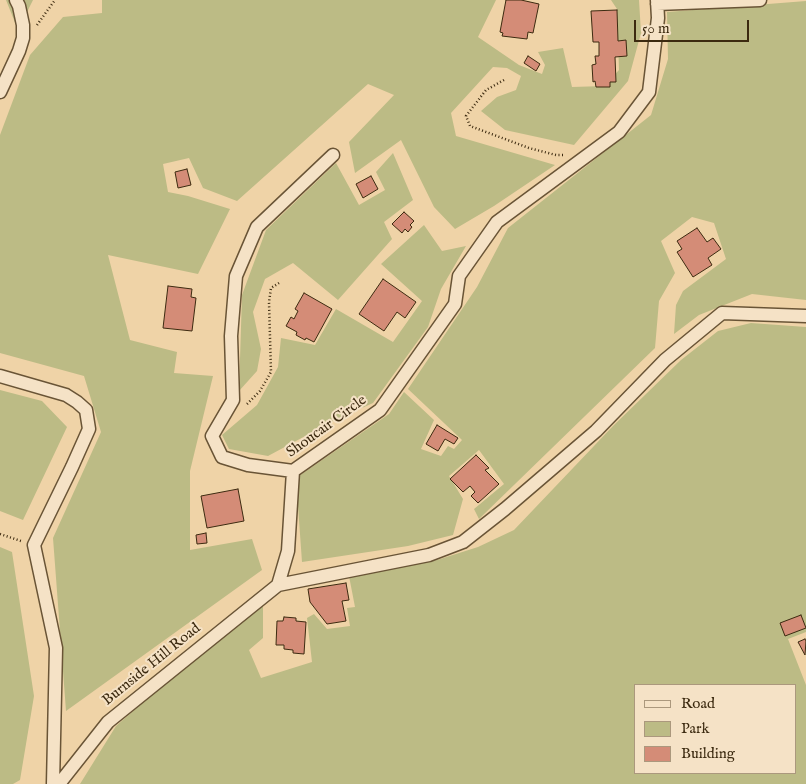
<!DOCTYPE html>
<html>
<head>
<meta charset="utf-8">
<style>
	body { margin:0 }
	#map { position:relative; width:806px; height:784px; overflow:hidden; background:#efd3a7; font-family:"IM FELL English",serif }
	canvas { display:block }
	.legend { position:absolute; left:634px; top:684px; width:162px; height:90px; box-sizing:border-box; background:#f5e2c6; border:1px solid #ab987d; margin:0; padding:6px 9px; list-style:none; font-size:15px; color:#3c2a10 }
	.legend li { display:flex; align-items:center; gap:10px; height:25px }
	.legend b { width:25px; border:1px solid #ab987d }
	.scale { position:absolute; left:634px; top:20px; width:115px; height:22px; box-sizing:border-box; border:2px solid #3c2a10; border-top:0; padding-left:6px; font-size:15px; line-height:18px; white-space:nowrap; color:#3c2a10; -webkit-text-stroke:4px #f5e2c6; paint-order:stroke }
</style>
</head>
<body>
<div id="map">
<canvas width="806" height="784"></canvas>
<ul class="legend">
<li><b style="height:6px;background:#f5e2c6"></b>Road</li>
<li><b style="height:14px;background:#bcbb85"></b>Park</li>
<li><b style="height:14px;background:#d48c77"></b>Building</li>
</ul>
<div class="scale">50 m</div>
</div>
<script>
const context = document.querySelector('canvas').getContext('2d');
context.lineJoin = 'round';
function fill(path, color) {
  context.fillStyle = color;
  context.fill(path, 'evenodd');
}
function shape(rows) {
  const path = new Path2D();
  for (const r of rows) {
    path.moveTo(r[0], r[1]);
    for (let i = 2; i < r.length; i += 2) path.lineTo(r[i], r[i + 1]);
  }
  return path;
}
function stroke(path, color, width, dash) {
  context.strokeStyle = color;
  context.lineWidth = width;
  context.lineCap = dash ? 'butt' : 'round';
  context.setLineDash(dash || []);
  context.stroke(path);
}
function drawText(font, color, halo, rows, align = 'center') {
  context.font = font + ' "IM FELL English",serif';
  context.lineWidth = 4;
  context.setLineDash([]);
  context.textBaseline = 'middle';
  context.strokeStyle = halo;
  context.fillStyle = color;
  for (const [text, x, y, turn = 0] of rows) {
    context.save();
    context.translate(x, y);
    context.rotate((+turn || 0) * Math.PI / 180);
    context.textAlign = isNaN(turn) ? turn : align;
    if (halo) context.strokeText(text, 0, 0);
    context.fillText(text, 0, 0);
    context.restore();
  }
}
fill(shape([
	[6,0,33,0,18,30],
	[102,0,496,0,478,37,519,65,542,74,545,65,538,52,563,48,572,87,604,86,619,70,617,9,611,0,639,0,641,33,628,81,574,145,505,130,481,111,497,97,516,90,521,76,507,68,493,67,451,113,456,136,555,165,494,206,455,229,434,207,401,140,355,173,349,142,394,95,368,84,237,201,203,188,189,158,163,164,168,192,188,196,230,209,198,274,108,255,130,340,177,352,174,373,213,376,190,471,190,550,252,539,262,570,66,711,53,538,101,432,84,376,0,353,0,135,30,55,63,17,102,13],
	[806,1,806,300,752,294,699,315,674,334,676,305,683,291,726,259,714,223,692,217,661,241,675,273,659,301,655,348,479,519,474,509,504,484,479,450,449,476,463,499,453,535,408,546,302,562,296,478,389,414,404,392,434,420,421,449,441,456,448,446,454,449,462,440,408,389,477,287,508,228,651,115,668,59,667,12],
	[393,153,413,200,384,222,392,239,338,300,293,263,265,279,253,312,261,349,257,371,239,391,242,295,266,230,336,163,359,205,385,190,376,172],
	[424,225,442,251,466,246,441,289,428,327,373,403,337,419,268,456,229,449,222,435,257,405,278,367,281,338,315,345,336,309,393,342,422,301,381,264],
	[751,323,806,327,806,632,788,639,806,685,806,784,80,784,116,726,258,602,263,604,263,638,249,650,261,678,312,662,307,618,314,614,327,629,350,626,347,608,355,607,349,576,437,560,478,547,514,530,613,426,681,360,718,331],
	[635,685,795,685,795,773,635,773],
	[0,390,42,401,67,427,23,520,0,511],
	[0,547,12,552,34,696,20,780,13,784,0,784]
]), '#bcbb85');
const building = shape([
	[506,0,521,0,539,4,533,33,528,32,527,39,502,36,503,33,500,32,506,0],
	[617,10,618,41,626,40,627,56,615,57,616,82,610,82,610,87,596,87,595,81,593,82,592,65,596,64,595,56,599,56,599,42,593,42,591,11,617,10],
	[528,56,540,64,536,71,524,63,528,56],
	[187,169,191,185,178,188,175,172,187,169],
	[371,176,378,189,363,198,356,184,371,176],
	[404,212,414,221,410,225,412,227,408,232,405,229,402,233,392,224,404,212],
	[697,228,707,242,713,238,721,249,708,258,712,265,693,277,677,252,682,249,677,241,697,228],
	[383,279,416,302,405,318,397,312,384,331,359,314,383,279],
	[168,286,192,289,191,297,196,298,192,331,163,328,168,286],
	[304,293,332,309,314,342,306,338,305,340,296,335,297,332,286,326,291,317,294,319,298,311,295,309,304,293],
	[437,425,458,438,454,444,445,439,438,451,426,444,437,425],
	[476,455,489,468,485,470,499,484,478,503,471,496,475,492,470,486,463,492,450,479,476,455],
	[238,489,244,521,207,528,201,496,238,489],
	[206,533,207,543,197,544,196,535,206,533],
	[346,583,349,600,342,601,346,621,327,624,310,602,308,589,346,583],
	[801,615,806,628,785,636,780,623,801,615],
	[284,617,296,618,296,621,306,622,304,654,293,653,293,650,284,649,284,645,276,645,277,621,283,621,284,617],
	[805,639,806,641,805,655,798,642,805,639]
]);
fill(building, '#d48c77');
stroke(building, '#3c2a10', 1);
const street = shape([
	[657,4,760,0],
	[0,92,19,51,23,38,23,25,19,6,16,0],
	[0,376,66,395,77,402,86,410,89,429,72,467,34,545,56,648,53,784],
	[293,471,248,465,222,457,212,436,233,400,231,336,236,276,257,227,333,155],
	[278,585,288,551,293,471,380,410,455,304,459,276,497,222,619,132,649,92,658,18,657,0],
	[59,784,108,722,278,585,429,555,463,542,505,509,596,431,665,360,722,313,806,316]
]);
stroke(street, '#695436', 15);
stroke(shape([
	[37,25,55,0],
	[504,80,486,90,466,116,470,126,529,148,556,155,563,155],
	[247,404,260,391,271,372,269,302,271,288,279,283],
	[0,534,21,541]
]), '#3c2a10', 2.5, [1, 2.5]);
stroke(street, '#f5e2c6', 12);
drawText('15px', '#3c2a10', '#f5e2c6', [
	["Shoucair Circle",327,427,-36],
	["Burnside Hill Road",152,665,-39]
]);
</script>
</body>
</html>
